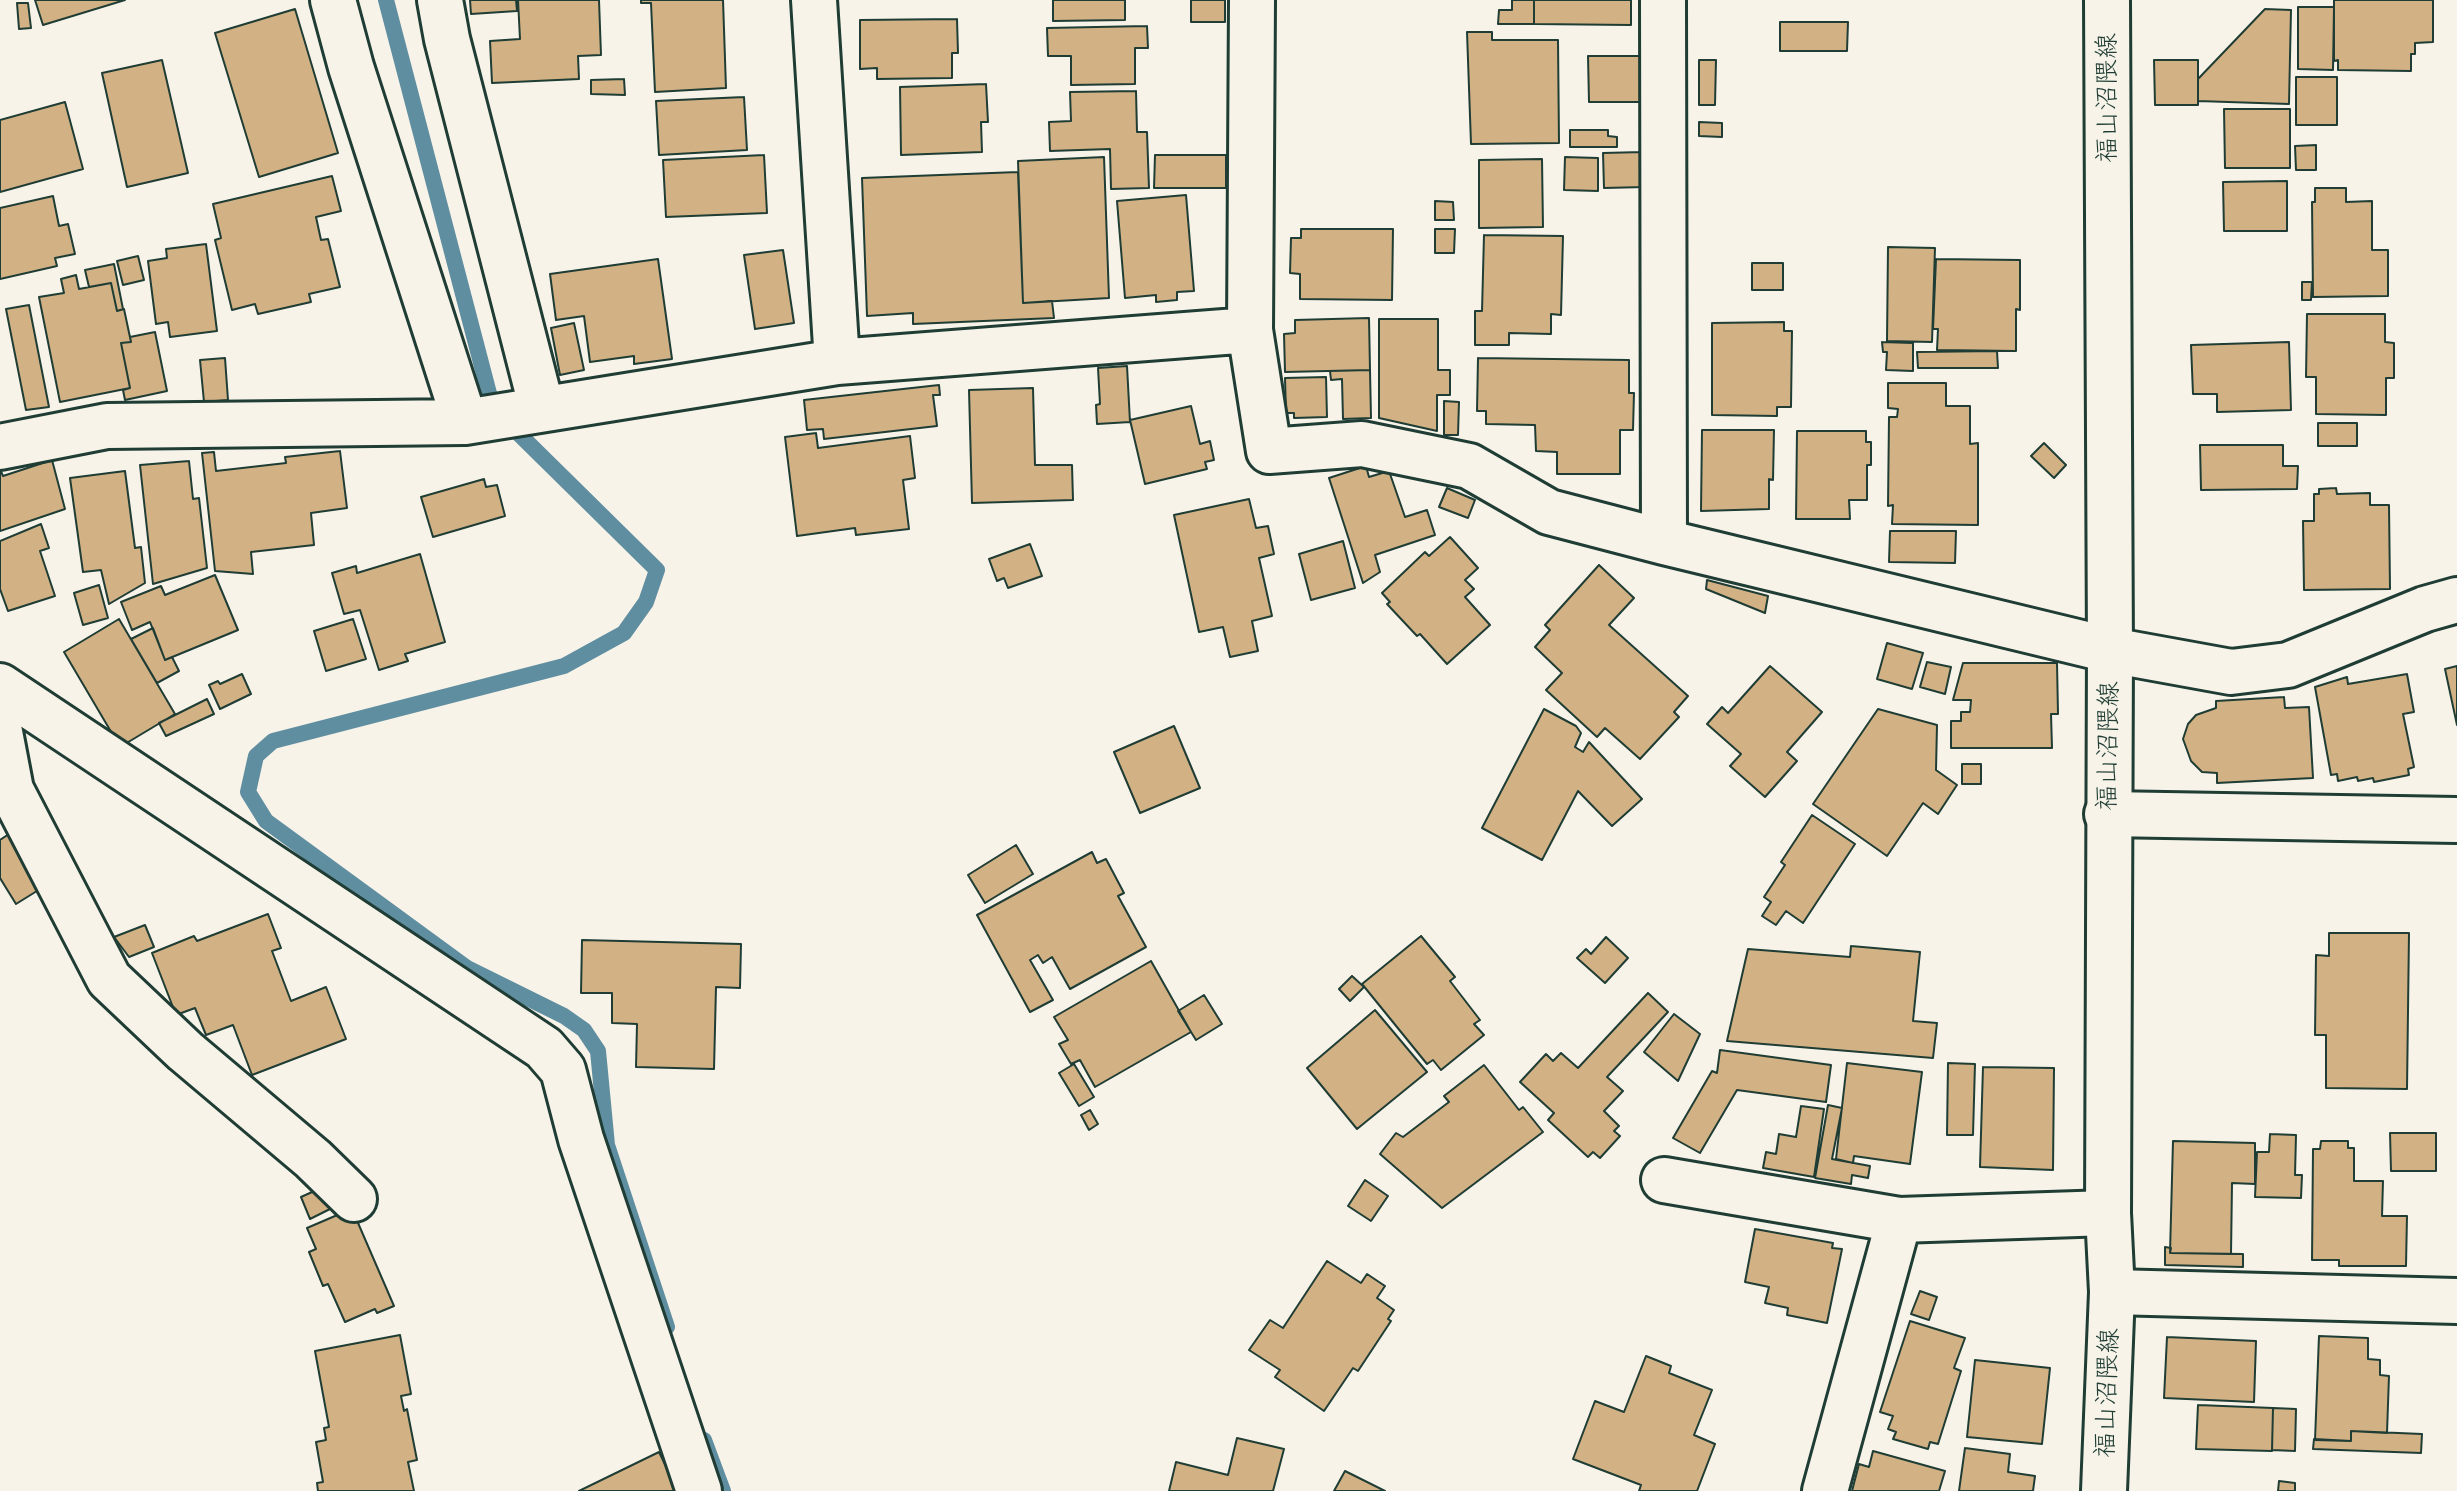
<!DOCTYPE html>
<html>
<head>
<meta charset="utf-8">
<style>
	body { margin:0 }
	canvas { display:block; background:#f7f3e8 }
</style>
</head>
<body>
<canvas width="2457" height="1491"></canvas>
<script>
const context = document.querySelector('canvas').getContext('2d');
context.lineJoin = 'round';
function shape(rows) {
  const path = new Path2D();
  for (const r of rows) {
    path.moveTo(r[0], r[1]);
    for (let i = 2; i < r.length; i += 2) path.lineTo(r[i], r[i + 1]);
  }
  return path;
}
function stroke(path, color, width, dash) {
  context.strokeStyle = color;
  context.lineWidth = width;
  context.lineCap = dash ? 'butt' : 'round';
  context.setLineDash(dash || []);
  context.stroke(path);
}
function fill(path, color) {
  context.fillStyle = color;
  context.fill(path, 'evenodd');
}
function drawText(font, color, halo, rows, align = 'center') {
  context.font = font + ' "Patrick Hand","Klee One",sans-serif';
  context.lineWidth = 8;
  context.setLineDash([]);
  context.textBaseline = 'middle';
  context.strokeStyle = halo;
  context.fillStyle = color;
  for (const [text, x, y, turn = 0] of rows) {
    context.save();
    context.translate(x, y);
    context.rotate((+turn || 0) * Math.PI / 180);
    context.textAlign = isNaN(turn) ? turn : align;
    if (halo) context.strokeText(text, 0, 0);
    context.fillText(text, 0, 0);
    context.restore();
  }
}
stroke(shape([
	[386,0,491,401,519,434,657,570,646,602,624,633,564,666,273,741,256,756,248,792,266,821,467,968,564,1016,584,1030,598,1051,607,1145,667,1327],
	[704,1440,723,1491]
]), '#608ea1', 16);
const building = shape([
	[35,0,125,0,43,25,35,0],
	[470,0,516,0,517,11,471,14,470,0],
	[518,0,599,0,601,55,578,56,579,79,492,83,490,41,520,39,518,0],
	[641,0,723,0,726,88,655,92,651,3,641,3,641,0],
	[1053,0,1125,0,1125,20,1053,21,1053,0],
	[1191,0,1225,0,1225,22,1191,22,1191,0],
	[1512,0,1534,0,1534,24,1498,24,1499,10,1512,10,1512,0],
	[1534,0,1631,0,1631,25,1534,24,1534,0],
	[2334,0,2433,0,2433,42,2415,43,2415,54,2411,54,2411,71,2338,70,2338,60,2334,61,2334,0],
	[17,3,28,3,31,28,19,29,17,3],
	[2298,7,2334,7,2333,70,2298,69,2298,7],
	[295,9,338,153,259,177,215,33,295,9],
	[2265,9,2291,10,2289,104,2198,101,2198,79,2265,9],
	[957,19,958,53,952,53,952,78,877,79,877,68,860,69,860,20,957,19],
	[1780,22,1848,22,1847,51,1780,51,1780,22],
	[1147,26,1148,48,1135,48,1135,84,1071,85,1071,56,1048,56,1047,28,1147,26],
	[1467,32,1492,32,1492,40,1558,40,1559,143,1471,144,1467,32],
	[1588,56,1644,56,1644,102,1589,102,1588,56],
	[162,60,188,173,127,187,102,73,162,60],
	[1699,60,1716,60,1715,105,1699,105,1699,60],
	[2154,60,2198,60,2198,105,2155,105,2154,60],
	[2296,77,2337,77,2337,125,2296,125,2296,77],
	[624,79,625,95,591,94,591,80,624,79],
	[986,84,988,122,981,122,982,152,901,155,900,87,986,84],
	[1136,91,1137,132,1147,132,1149,188,1111,189,1110,149,1050,151,1049,122,1071,121,1070,92,1136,91],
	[744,97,747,150,659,155,656,101,744,97],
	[65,102,83,169,0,192,0,120,65,102],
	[2224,109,2290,109,2290,168,2225,168,2224,109],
	[1699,122,1722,123,1722,137,1699,136,1699,122],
	[1570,130,1608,130,1608,136,1617,137,1617,147,1570,147,1570,130],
	[2316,145,2316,170,2296,170,2295,146,2316,145],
	[1643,152,1645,187,1604,188,1603,153,1643,152],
	[764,155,767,213,666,217,663,160,764,155],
	[1155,155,1226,155,1226,188,1154,188,1155,155],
	[1104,157,1109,298,1023,303,1018,161,1104,157],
	[1565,157,1598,158,1598,191,1564,190,1565,157],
	[1542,159,1543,227,1479,228,1479,160,1542,159],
	[1018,172,1023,303,1052,301,1054,318,913,324,913,313,867,316,862,178,1018,172],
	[332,176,341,211,316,217,321,240,328,239,340,287,309,294,311,302,258,314,255,304,232,310,215,240,221,238,213,204,332,176],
	[2287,181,2287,231,2224,231,2223,182,2287,181],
	[2315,188,2346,188,2346,202,2372,201,2372,250,2388,250,2388,296,2313,297,2312,202,2315,202,2315,188],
	[1186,195,1194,291,1177,292,1177,300,1156,302,1156,295,1125,298,1117,201,1186,195],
	[53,196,59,226,68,224,75,254,55,258,57,266,0,279,0,208,53,196],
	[1435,201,1453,202,1454,220,1435,220,1435,201],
	[1301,229,1393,229,1392,300,1300,299,1300,274,1290,273,1291,238,1301,238,1301,229],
	[1435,229,1455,229,1454,253,1435,253,1435,229],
	[1484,235,1563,236,1561,315,1551,314,1551,334,1509,333,1509,345,1475,345,1475,311,1482,311,1484,235],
	[206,244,217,331,170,337,168,322,156,324,148,261,167,258,166,249,206,244],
	[1888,247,1935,248,1932,342,1887,341,1888,247],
	[783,250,794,323,755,329,744,255,783,250],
	[138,256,144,280,123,285,117,261,138,256],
	[658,259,672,359,634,364,634,356,590,362,584,316,556,320,550,274,658,259],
	[1936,259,2020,260,2020,310,2016,309,2016,351,1937,350,1938,329,1933,329,1936,259],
	[1752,263,1783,263,1783,290,1752,290,1752,263],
	[114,264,123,309,117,311,111,283,89,287,85,270,114,264],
	[76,275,79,289,111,283,117,311,124,309,131,342,121,343,130,388,60,402,39,297,64,293,61,279,76,275],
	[2302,282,2312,282,2311,300,2302,300,2302,282],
	[29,305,49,407,26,410,6,309,29,305],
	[2307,314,2385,314,2385,342,2394,343,2394,378,2386,378,2386,415,2316,414,2316,377,2306,377,2307,314],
	[1369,318,1370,370,1285,372,1284,334,1295,333,1295,320,1369,318],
	[1379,319,1438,319,1438,370,1450,370,1450,395,1437,395,1437,431,1379,418,1379,319],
	[1784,322,1784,331,1792,331,1791,407,1777,407,1777,416,1712,415,1712,323,1784,322],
	[574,323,584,370,560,375,551,328,574,323],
	[155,332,167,391,125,400,123,390,130,388,121,343,131,342,130,337,155,332],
	[1882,342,1913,343,1913,371,1886,370,1887,352,1883,352,1882,342],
	[2289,342,2291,410,2217,412,2217,394,2193,394,2191,345,2289,342],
	[1997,351,1998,368,1918,368,1917,352,1997,351],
	[225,358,228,400,204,402,200,360,225,358],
	[1478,358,1629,360,1629,393,1634,393,1633,430,1620,430,1620,474,1557,474,1557,452,1536,451,1535,425,1486,424,1486,411,1477,411,1478,358],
	[1127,366,1130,422,1097,424,1096,405,1100,404,1098,368,1127,366],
	[1370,370,1371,418,1343,419,1342,379,1331,380,1330,371,1370,370],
	[1326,377,1327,417,1294,418,1294,413,1286,413,1285,378,1326,377],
	[1888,383,1946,383,1946,406,1970,406,1970,444,1978,443,1978,525,1892,524,1893,505,1888,506,1889,417,1897,417,1898,409,1888,408,1888,383],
	[939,385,940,395,933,395,937,426,824,439,823,429,807,430,804,400,939,385],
	[1033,388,1035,465,1072,465,1073,500,972,503,969,390,1033,388],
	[1444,401,1459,402,1458,435,1444,435,1444,401],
	[1191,406,1200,444,1210,441,1214,460,1205,462,1207,469,1145,484,1130,420,1191,406],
	[2318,423,2357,423,2357,446,2318,446,2318,423],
	[1702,430,1774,430,1773,480,1769,479,1769,509,1701,511,1702,430],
	[1797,431,1866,431,1866,442,1871,442,1871,465,1867,465,1867,500,1849,500,1850,519,1796,519,1797,431],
	[816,433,818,448,910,436,915,478,903,480,909,529,856,535,855,528,797,536,785,437,816,433],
	[2044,443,2066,465,2054,478,2031,456,2044,443],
	[2200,445,2283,445,2283,466,2298,466,2297,489,2201,490,2200,445],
	[340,451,347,508,311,513,314,545,251,552,253,574,215,571,202,453,214,452,216,471,286,463,285,457,340,451],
	[52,460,65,509,0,531,0,469,3,476,52,460],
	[189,461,193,499,199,498,207,568,153,584,140,465,189,461],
	[1366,466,1369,477,1389,471,1405,517,1427,510,1435,535,1375,555,1380,572,1363,583,1329,478,1366,466],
	[125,471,135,548,141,547,145,583,109,604,101,570,83,572,70,478,125,471],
	[484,479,486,487,497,485,505,516,433,537,421,497,484,479],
	[1447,488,1475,500,1468,518,1439,507,1447,488],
	[2336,488,2337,494,2370,493,2370,505,2389,505,2390,589,2304,590,2303,521,2314,521,2314,494,2319,494,2319,489,2336,488],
	[1249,499,1256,528,1268,526,1274,554,1259,558,1272,616,1252,621,1258,651,1230,657,1223,627,1199,632,1174,515,1249,499],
	[41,524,49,548,40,551,55,596,8,611,0,589,0,541,41,524],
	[1890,531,1956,531,1955,563,1889,562,1890,531],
	[1450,537,1478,568,1465,580,1474,589,1465,597,1490,625,1447,664,1420,634,1417,636,1387,604,1390,602,1382,593,1425,552,1429,556,1450,537],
	[1343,541,1355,588,1311,600,1299,554,1343,541],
	[1030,544,1042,576,1008,588,1004,578,997,581,989,559,1030,544],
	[420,554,445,642,405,654,408,661,379,670,360,610,344,614,332,573,356,566,357,573,420,554],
	[1599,565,1634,598,1609,625,1688,696,1674,712,1679,717,1640,759,1605,728,1597,737,1546,690,1562,673,1535,647,1550,630,1545,625,1599,565],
	[215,575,238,630,165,660,150,622,132,630,121,602,161,586,165,595,215,575],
	[1707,580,1768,596,1765,613,1706,589,1707,580],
	[99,585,108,618,83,625,74,593,99,585],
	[119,619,175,714,120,747,64,652,119,619],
	[353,619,366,659,326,671,314,631,353,619],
	[153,628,165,660,172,657,179,671,157,683,131,639,153,628],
	[1887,643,1923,653,1912,689,1877,679,1887,643],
	[1927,662,1951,667,1945,694,1920,687,1927,662],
	[1963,663,2057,663,2058,714,2051,714,2052,748,1951,748,1951,721,1961,721,1961,712,1970,712,1971,700,1953,700,1963,663],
	[1770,666,1822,712,1787,752,1797,761,1765,797,1730,766,1741,754,1707,724,1722,707,1728,713,1770,666],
	[2457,666,2457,725,2445,669,2457,666],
	[242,674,251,694,220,709,209,685,218,681,220,684,242,674],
	[2407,674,2414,712,2403,714,2414,767,2408,769,2409,775,2374,782,2373,778,2358,781,2357,777,2338,781,2337,774,2331,775,2315,687,2347,677,2348,684,2407,674],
	[2284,697,2285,708,2309,707,2313,778,2217,783,2217,773,2202,772,2191,761,2183,739,2188,724,2196,715,2216,708,2216,701,2284,697],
	[207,699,214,714,166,736,159,723,207,699],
	[1544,709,1576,726,1581,733,1575,747,1583,752,1589,742,1642,799,1612,826,1578,791,1542,860,1482,828,1544,709],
	[1878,709,1937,725,1936,770,1957,785,1938,814,1923,803,1887,856,1813,804,1878,709],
	[1174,726,1200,788,1140,813,1114,752,1174,726],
	[1962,764,1981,764,1981,784,1962,784,1962,764],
	[1812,815,1855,844,1803,923,1786,911,1776,925,1762,916,1771,902,1764,897,1785,865,1781,862,1812,815],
	[12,832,45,886,16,904,0,878,0,840,12,832],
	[1016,845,1033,874,985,903,968,875,1016,845],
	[1092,852,1097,863,1106,859,1124,893,1118,896,1146,947,1070,989,1052,957,1043,963,1038,955,1030,960,1053,1000,1030,1012,977,915,1092,852],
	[268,914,281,948,272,951,291,1001,326,987,346,1039,252,1075,233,1025,206,1035,195,1008,176,1015,152,953,194,936,197,941,268,914],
	[145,925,154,947,129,957,114,937,145,925],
	[2329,933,2409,933,2407,1089,2326,1088,2326,1035,2315,1035,2316,955,2329,956,2329,933],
	[1421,936,1455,977,1450,981,1480,1020,1474,1024,1484,1035,1441,1070,1433,1060,1427,1064,1362,984,1421,936],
	[1606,937,1628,958,1605,983,1577,958,1586,949,1591,954,1606,937],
	[582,940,741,944,740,988,716,987,714,1069,636,1067,637,1024,612,1023,612,993,581,993,582,940],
	[1851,946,1920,952,1913,1021,1937,1023,1933,1058,1727,1041,1748,949,1850,957,1851,946],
	[1151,961,1191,1032,1095,1087,1080,1060,1071,1064,1059,1044,1068,1040,1054,1017,1151,961],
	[1352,976,1364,987,1350,1001,1339,989,1352,976],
	[1648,993,1668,1012,1607,1077,1623,1091,1604,1111,1619,1126,1614,1131,1620,1136,1600,1158,1593,1152,1588,1157,1548,1120,1554,1113,1520,1082,1546,1054,1553,1061,1561,1053,1578,1068,1648,993],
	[1204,995,1222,1024,1196,1040,1178,1011,1204,995],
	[1375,1010,1427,1072,1357,1129,1307,1068,1375,1010],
	[1674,1014,1700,1034,1678,1081,1644,1052,1674,1014],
	[1720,1050,1831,1065,1826,1102,1737,1090,1700,1153,1673,1138,1712,1071,1717,1073,1720,1050],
	[1847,1063,1922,1072,1910,1164,1854,1156,1853,1163,1836,1159,1847,1063],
	[1948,1063,1975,1064,1973,1135,1947,1135,1948,1063],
	[1074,1064,1094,1097,1079,1106,1059,1073,1074,1064],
	[1484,1065,1519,1110,1523,1107,1543,1132,1442,1208,1380,1154,1396,1133,1403,1137,1449,1102,1444,1096,1484,1065],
	[1983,1067,2054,1068,2053,1170,1980,1167,1983,1067],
	[1828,1105,1842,1108,1832,1159,1870,1166,1868,1178,1852,1175,1851,1184,1815,1178,1828,1105],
	[1801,1106,1824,1109,1814,1177,1763,1168,1766,1152,1776,1154,1779,1134,1796,1137,1801,1106],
	[1090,1110,1098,1124,1089,1130,1081,1115,1090,1110],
	[2390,1133,2436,1133,2436,1171,2391,1171,2390,1133],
	[2270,1134,2296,1135,2295,1175,2302,1175,2301,1198,2255,1197,2257,1152,2269,1152,2270,1134],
	[2173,1141,2255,1143,2255,1184,2232,1183,2231,1254,2170,1253,2173,1141],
	[2321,1141,2348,1141,2348,1148,2354,1148,2354,1181,2383,1181,2382,1216,2407,1216,2406,1266,2339,1266,2339,1260,2312,1260,2313,1149,2320,1149,2321,1141],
	[1365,1180,1388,1196,1371,1221,1348,1206,1365,1180],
	[321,1188,330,1209,310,1219,301,1197,321,1188],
	[342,1213,345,1220,355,1216,394,1306,377,1313,375,1309,345,1322,328,1284,323,1286,309,1252,316,1249,307,1228,342,1213],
	[1755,1229,1833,1243,1832,1248,1842,1249,1827,1323,1787,1315,1788,1308,1765,1303,1769,1287,1745,1282,1755,1229],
	[2165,1247,2171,1248,2170,1253,2243,1254,2243,1267,2165,1265,2165,1247],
	[1327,1261,1361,1283,1367,1274,1385,1286,1377,1298,1394,1310,1388,1319,1391,1321,1358,1371,1353,1368,1324,1411,1275,1377,1280,1370,1249,1350,1270,1320,1283,1328,1327,1261],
	[1920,1291,1937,1297,1929,1320,1911,1314,1920,1291],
	[1910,1321,1965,1338,1954,1368,1961,1371,1938,1444,1930,1442,1928,1449,1893,1439,1896,1432,1888,1429,1893,1416,1880,1412,1910,1321],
	[400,1335,411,1394,401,1396,404,1411,407,1409,417,1460,408,1462,414,1491,318,1491,317,1483,323,1482,316,1442,326,1440,324,1428,329,1427,315,1351,400,1335],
	[2319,1336,2368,1338,2368,1359,2380,1360,2380,1375,2389,1376,2387,1433,2351,1431,2351,1441,2315,1440,2319,1336],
	[2167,1337,2256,1341,2254,1402,2164,1398,2167,1337],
	[1646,1356,1671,1366,1669,1373,1712,1390,1694,1435,1715,1444,1697,1491,1639,1491,1641,1485,1573,1459,1595,1401,1624,1412,1646,1356],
	[1975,1360,2050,1368,2042,1444,1967,1437,1975,1360],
	[2198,1405,2273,1408,2272,1451,2196,1449,2198,1405],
	[2273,1408,2296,1409,2295,1451,2272,1450,2273,1408],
	[2351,1431,2422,1434,2421,1453,2313,1449,2314,1439,2351,1441,2351,1431],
	[1237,1438,1284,1449,1273,1491,1169,1491,1176,1462,1228,1475,1237,1438],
	[1965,1448,2010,1454,2008,1472,2035,1476,2033,1491,1959,1491,1965,1448],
	[1873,1451,1945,1471,1939,1491,1852,1491,1859,1464,1869,1467,1873,1451],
	[659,1452,678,1491,579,1491,659,1452],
	[1345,1471,1385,1491,1334,1491,1345,1471],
	[2279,1481,2295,1483,2295,1491,2278,1491,2279,1481]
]);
fill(building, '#d2b185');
stroke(building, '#1f3d34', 2);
const minor = shape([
	[333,0,351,67,465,422],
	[440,0,447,39,542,409],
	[814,0,837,362],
	[1252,0,1250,330,1269,451,1362,444,1469,466,1549,512,1664,542,2110,650,2231,672,2288,665,2425,609,2457,600],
	[1663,0,1664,542],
	[0,447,107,426,465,422,837,362,1250,330],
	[0,686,544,1048,563,1070,581,1139,699,1491],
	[0,732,11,790,0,792],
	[11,790,109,979,185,1051,313,1159,354,1199],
	[2107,814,2457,820],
	[1664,1180,1899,1220,2108,1213],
	[2112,1292,2457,1301],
	[1825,1491,1899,1220]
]);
const primary = shape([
	[2104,1491,2112,1292,2108,1213,2110,650,2107,0]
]);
stroke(minor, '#1f3d34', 50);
stroke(primary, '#1f3d34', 50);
stroke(minor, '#f7f3e8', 44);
stroke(primary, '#f7f3e8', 44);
drawText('26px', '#1f3d34', '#f7f3e8', [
	["福山沼隈線",2108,98,-90],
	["福山沼隈線",2109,746,-89],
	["福山沼隈線",2108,1393,-88]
]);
</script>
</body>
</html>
